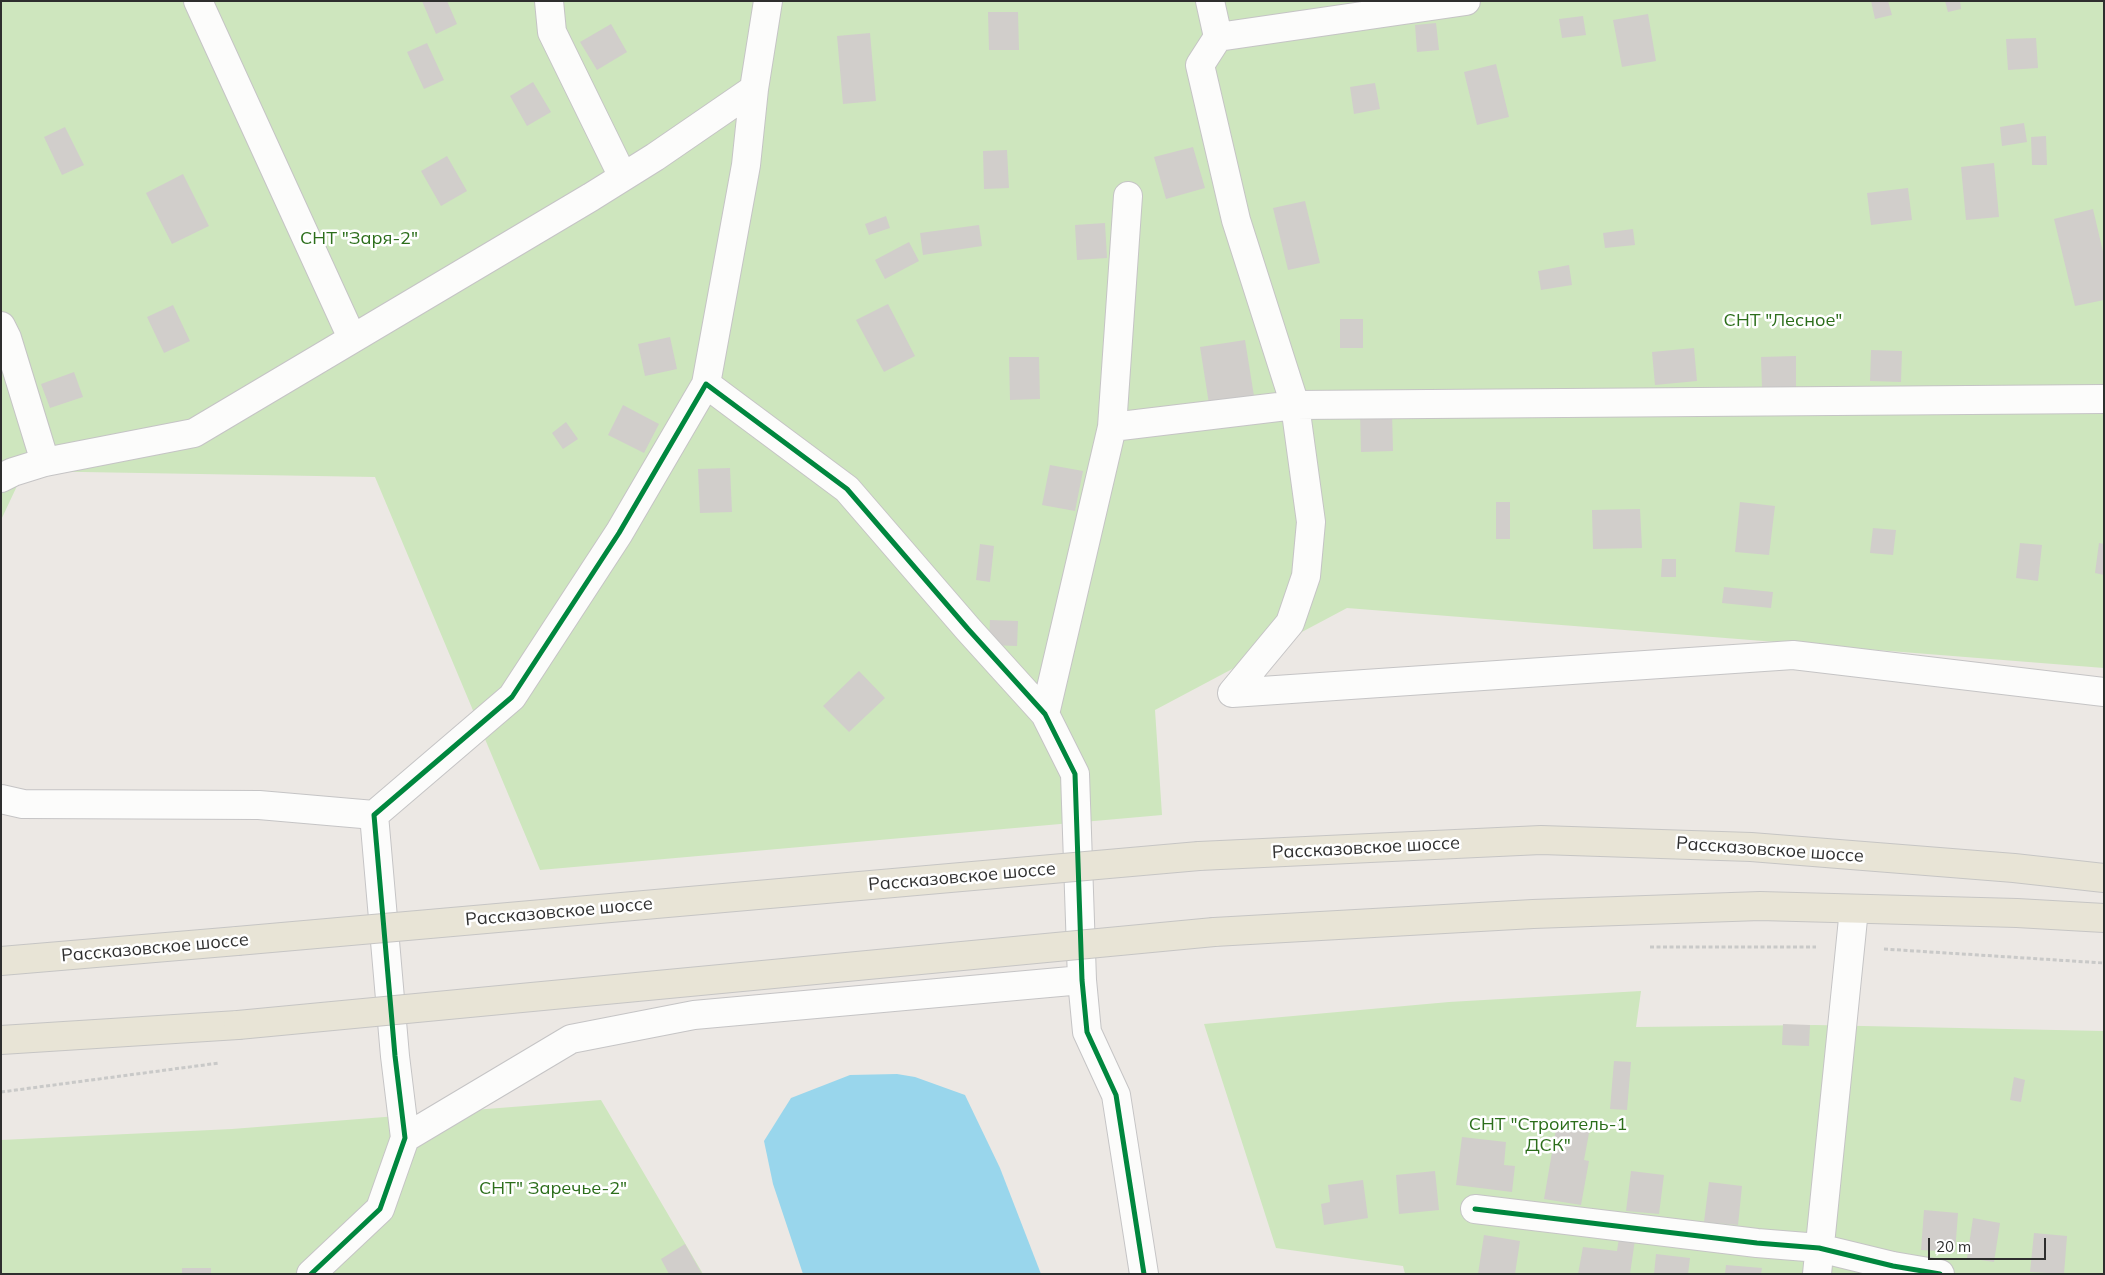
<!DOCTYPE html>
<html>
<head>
<meta charset="utf-8">
<style>
	body { margin:0 }
	#map { position:relative; width:2105px; height:1275px; overflow:hidden; background:#ece8e4; font-family:Mulish,sans-serif }
	canvas { display:block }
	.frame { position:absolute; inset:0; border:2px solid #2e2e2e; pointer-events:none }
	.scale { position:absolute; left:1928px; top:1238px; width:118px; height:22px; box-sizing:border-box; border:2px solid #2e2e2e; border-top:0; padding-left:6px; font-size:15px; line-height:18px; white-space:nowrap; color:#2e2e2e; -webkit-text-stroke:4px #fff; paint-order:stroke }
</style>
</head>
<body>
<div id="map">
<canvas width="2105" height="1275"></canvas>
<div class="frame"></div>
<div class="scale">20 m</div>
</div>
<script>
const context = document.querySelector('canvas').getContext('2d');
context.lineJoin = 'round';
function fill(path, color) {
  context.fillStyle = color;
  context.fill(path, 'evenodd');
}
function shape(rows) {
  const path = new Path2D();
  for (const r of rows) {
    path.moveTo(r[0], r[1]);
    for (let i = 2; i < r.length; i += 2) path.lineTo(r[i], r[i + 1]);
  }
  return path;
}
function stroke(path, color, width, dash) {
  context.strokeStyle = color;
  context.lineWidth = width;
  context.lineCap = dash ? 'butt' : 'round';
  context.setLineDash(dash || []);
  context.stroke(path);
}
function drawText(font, color, halo, rows, align = 'center') {
  context.font = font + ' Mulish,sans-serif';
  context.lineWidth = 5;
  context.setLineDash([]);
  context.textBaseline = 'middle';
  context.strokeStyle = halo;
  context.fillStyle = color;
  for (const [text, x, y, turn = 0] of rows) {
    context.save();
    context.translate(x, y);
    context.rotate((+turn || 0) * Math.PI / 180);
    context.textAlign = isNaN(turn) ? turn : align;
    if (halo) context.strokeText(text, 0, 0);
    context.fillText(text, 0, 0);
    context.restore();
  }
}
fill(shape([
	[1,1,2104,1,2104,668,1347,608,1155,710,1162,815,540,870,375,477,24,471,1,520],
	[1641,991,1636,1027,1815,1025,2104,1031,2104,1274,1405,1274,1403,1266,1276,1248,1204,1024,1449,1002],
	[601,1100,703,1274,1,1274,1,1140,232,1129]
]), '#cee6be');
fill(shape([
	[897,1074,915,1077,965,1095,1000,1168,1041,1274,803,1274,773,1184,764,1141,791,1098,850,1075]
]), '#99d6ec');
fill(shape([
	[422,1,447,1,457,24,436,34],
	[1871,1,1888,1,1892,15,1875,19],
	[1945,1,1960,1,1961,9,1948,12],
	[988,12,1018,12,1019,50,989,50],
	[1648,14,1656,61,1622,67,1613,20],
	[1583,16,1586,35,1562,38,1559,19],
	[1436,23,1439,50,1417,52,1415,25],
	[611,24,627,52,597,70,580,42],
	[870,33,876,101,843,104,837,36],
	[2036,38,2038,68,2008,70,2006,39],
	[427,43,444,80,424,89,407,52],
	[1496,64,1509,117,1477,125,1464,72],
	[533,82,551,112,527,126,510,96],
	[1375,83,1380,109,1354,114,1350,87],
	[2024,123,2027,142,2002,146,2000,127],
	[65,127,84,165,62,175,44,137],
	[2046,136,2047,165,2032,165,2031,137],
	[1193,147,1205,188,1166,199,1154,157],
	[1007,150,1009,188,984,189,983,151],
	[447,156,467,191,441,206,421,171],
	[1994,163,1999,217,1966,220,1961,167],
	[183,174,209,226,172,244,146,193],
	[1908,188,1912,220,1871,225,1867,193],
	[1305,201,1320,263,1288,270,1273,208],
	[2093,209,2104,256,2104,300,2075,306,2054,219],
	[886,216,890,228,869,235,865,224],
	[1105,223,1107,258,1077,260,1075,225],
	[979,225,982,246,923,255,920,233],
	[1633,229,1635,245,1605,248,1603,233],
	[909,242,919,261,885,279,875,260],
	[1569,265,1572,285,1541,290,1538,271],
	[888,304,915,356,884,372,856,320],
	[173,305,190,341,164,353,147,317],
	[1340,319,1363,319,1363,348,1340,348],
	[670,337,677,369,645,376,638,344],
	[1245,340,1254,396,1209,404,1200,347],
	[1694,348,1697,381,1655,385,1652,352],
	[1871,350,1902,351,1901,382,1870,381],
	[1796,356,1796,387,1762,388,1761,357],
	[1009,357,1039,357,1040,399,1010,400],
	[74,372,83,397,50,408,41,384],
	[623,405,659,424,644,453,608,435],
	[1392,412,1393,451,1361,452,1360,413],
	[566,422,578,439,563,449,552,433],
	[1050,465,1083,471,1075,511,1042,505],
	[730,468,732,512,700,513,698,469],
	[1496,502,1510,502,1510,539,1496,539],
	[1740,502,1775,506,1769,555,1735,552],
	[1640,509,1642,548,1593,549,1592,510],
	[1873,528,1896,530,1893,555,1870,553],
	[2020,543,2042,545,2038,581,2016,578],
	[2099,543,2104,544,2104,575,2095,573],
	[980,544,994,546,990,582,976,580],
	[1662,559,1676,559,1676,577,1661,577],
	[1724,587,1773,592,1771,608,1722,603],
	[990,620,1018,621,1017,646,989,645],
	[859,671,885,698,849,732,823,706],
	[1783,1024,1810,1025,1809,1046,1782,1045],
	[1614,1061,1631,1062,1627,1110,1610,1109],
	[2014,1077,2025,1080,2021,1102,2010,1100],
	[1557,1123,1590,1128,1584,1160,1589,1161,1581,1205,1544,1199],
	[1462,1137,1506,1142,1504,1165,1515,1166,1512,1192,1456,1185],
	[1435,1171,1439,1210,1399,1214,1396,1175],
	[1631,1171,1664,1175,1659,1214,1626,1211],
	[1363,1180,1368,1218,1324,1225,1321,1204,1330,1202,1328,1185],
	[1709,1182,1742,1186,1738,1225,1704,1222],
	[1924,1210,1958,1213,1955,1252,1921,1250],
	[1973,1218,2000,1223,1994,1262,1967,1258],
	[2034,1233,2067,1236,2064,1274,2030,1272],
	[1484,1235,1520,1241,1515,1274,1478,1274],
	[1619,1238,1635,1240,1630,1274,1578,1274,1583,1247,1617,1251],
	[685,1244,702,1274,669,1274,661,1259],
	[1656,1254,1690,1258,1688,1274,1654,1274],
	[1726,1265,1762,1268,1761,1274,1725,1274],
	[182,1268,211,1268,211,1274,182,1274]
]), '#d1cecb');
const minor = shape([
	[198,1,352,338],
	[549,1,552,32,623,177],
	[1210,1,1218,37,1466,1],
	[1218,37,1200,65,1236,220,1295,405,1311,522,1306,576,1290,623,1232,693,1793,655,2104,692],
	[1,326,7,338,45,462],
	[706,384,746,165,754,89,768,1],
	[1112,427,1128,196],
	[1,478,13,472,45,462,194,433,591,197,655,157,754,89],
	[1045,714,1112,427,1295,405,2104,399],
	[1,799,23,804,259,805,374,815],
	[405,1138,571,1039,694,1015,1082,980],
	[1475,1209,1757,1243,1819,1248,1893,1266,1940,1274],
	[311,1274,380,1209,405,1138,395,1056,374,815,512,697,619,533,706,384,847,489,968,629,1045,714,1075,774,1082,980,1087,1032,1116,1095,1144,1274],
	[1817,1274,1854,909]
]);
const major = shape([
	[1199,856,1541,840,1751,847,2014,868,2104,878],
	[1214,932,1533,914,1760,906,2017,913,2104,918],
	[1,961,237,941],
	[1,1040,238,1025]
]);
stroke(minor, '#c5c4c5', 30);
stroke(major, '#c6c5c4', 30);
stroke(shape([
	[1650,947,1816,947],
	[1884,949,2104,963],
	[1,1092,219,1063]
]), '#c9c9c8', 3, [4, 2.5]);
stroke(minor, '#fcfcfb', 28);
stroke(major, '#e8e4d6', 28);
const majorBridge = shape([
	[237,941,1199,856],
	[238,1025,1214,932]
]);
stroke(majorBridge, '#c6c5c4', 30, []);
stroke(majorBridge, '#e8e4d6', 28);
stroke(shape([
	[1475,1209,1757,1243,1819,1248,1893,1266,1940,1274],
	[311,1274,380,1209,405,1138,395,1056,374,815,512,697,619,533,706,384,847,489,968,629,1045,714,1075,774,1082,980,1087,1032,1116,1095,1144,1274]
]), '#00873e', 5);
drawText('18px', '#2c6e1b', '#fff', [
	["СНТ \"Заря-2\"",359,239],
	["СНТ \"Лесное\"",1783,321],
	["СНТ \"Строитель-1",1548,1125],
	["ДСК\"",1548,1146],
	["СНТ\" Заречье-2\"",553,1189]
]);
drawText('18px', '#2e2e2e', '#fff', [
	["Рассказовское шоссе",1366,848,-3],
	["Рассказовское шоссе",1770,850,4],
	["Рассказовское шоссе",962,877,-5],
	["Рассказовское шоссе",559,912,-5],
	["Рассказовское шоссе",155,948,-5]
]);
</script>
</body>
</html>
